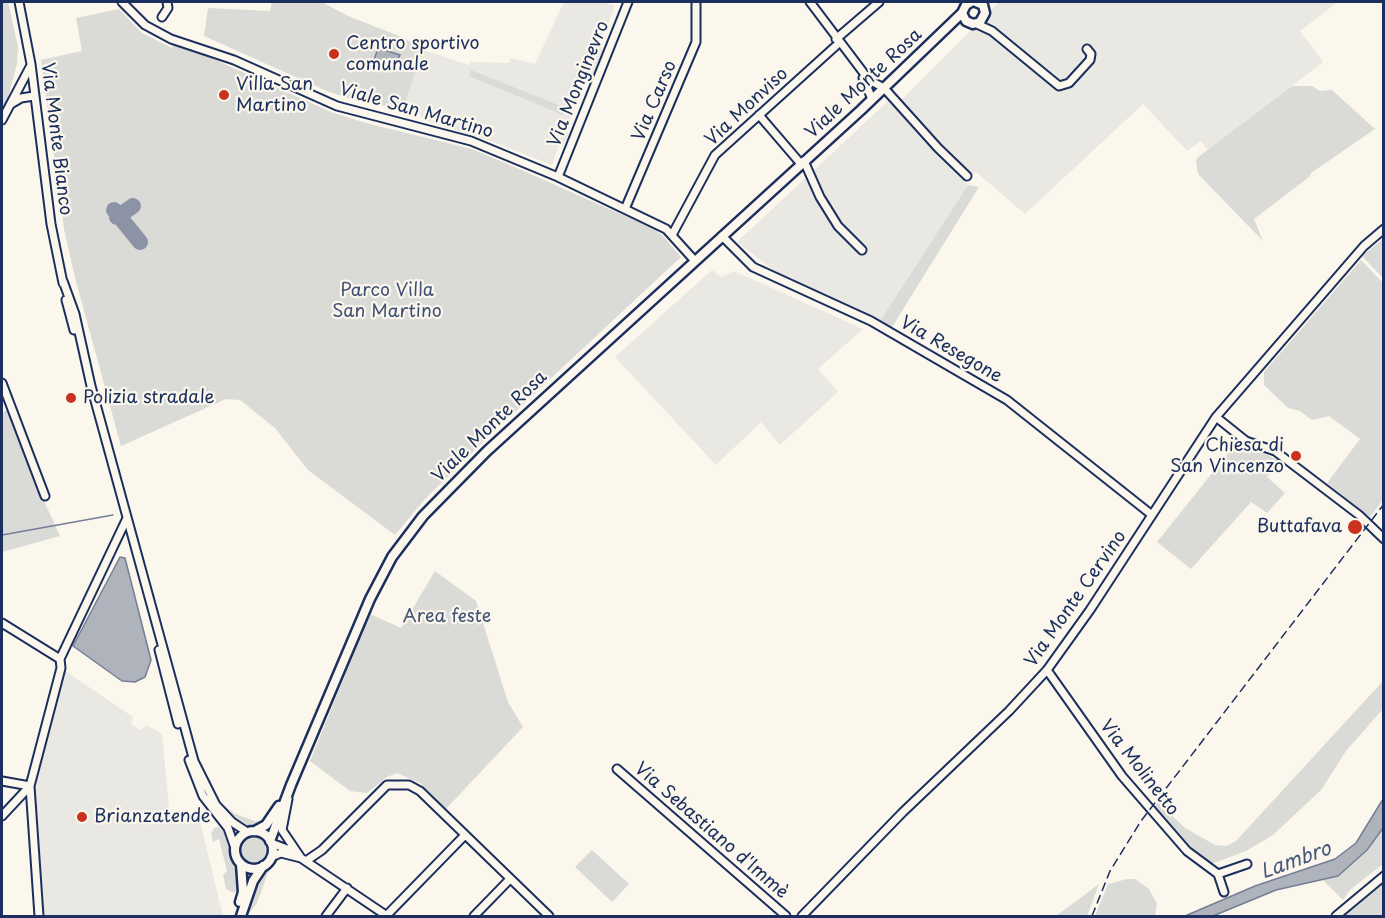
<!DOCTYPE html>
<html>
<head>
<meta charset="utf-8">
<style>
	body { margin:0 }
	#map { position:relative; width:1385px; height:918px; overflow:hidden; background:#fbf7ec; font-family:"Playpen Sans",sans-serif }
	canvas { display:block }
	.frame { position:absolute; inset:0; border:3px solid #1b2f5e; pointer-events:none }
</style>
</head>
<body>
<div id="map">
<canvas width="1385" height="918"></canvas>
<div class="frame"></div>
</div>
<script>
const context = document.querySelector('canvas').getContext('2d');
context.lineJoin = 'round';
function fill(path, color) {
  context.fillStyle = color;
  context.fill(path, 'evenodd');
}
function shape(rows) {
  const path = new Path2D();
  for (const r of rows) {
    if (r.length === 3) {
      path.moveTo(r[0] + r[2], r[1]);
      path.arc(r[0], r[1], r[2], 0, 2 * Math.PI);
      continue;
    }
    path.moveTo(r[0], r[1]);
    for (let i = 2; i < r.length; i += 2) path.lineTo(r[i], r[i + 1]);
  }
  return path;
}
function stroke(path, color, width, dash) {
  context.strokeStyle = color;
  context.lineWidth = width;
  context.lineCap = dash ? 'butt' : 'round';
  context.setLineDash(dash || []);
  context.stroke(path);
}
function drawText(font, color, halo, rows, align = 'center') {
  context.font = font + ' "Playpen Sans",sans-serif';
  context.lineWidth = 4.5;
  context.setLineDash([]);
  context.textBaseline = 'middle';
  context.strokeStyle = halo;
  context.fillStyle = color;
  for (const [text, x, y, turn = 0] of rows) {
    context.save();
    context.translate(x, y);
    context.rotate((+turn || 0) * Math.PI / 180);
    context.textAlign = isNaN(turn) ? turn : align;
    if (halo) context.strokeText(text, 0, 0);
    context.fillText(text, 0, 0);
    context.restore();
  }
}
fill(shape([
	[564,2,603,2,615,6,600,44,603,49,597,69,589,83,585,82,565,131,569,133,563,147,559,145,552,165,491,141,423,120,419,113,403,109,423,50,469,65,471,62,509,63,511,58,535,64],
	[999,2,1338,2,1300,31,1323,62,1208,150,1201,141,1187,151,1143,104,1025,214,976,172,972,176,932,139,901,100],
	[888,101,968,185,880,321,777,273,737,242],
	[712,270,721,277,734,271,863,329,818,369,838,392,780,445,761,422,716,465,615,357],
	[61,668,133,717,131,724,141,730,147,725,162,734,170,817,198,814,223,916,39,916,30,786]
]), '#eae8e2');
fill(shape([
	[2,2,8,2,18,47,17,64,2,120],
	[272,2,322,2,348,16,404,38,423,50,403,109,358,101,329,92,204,36,208,8,270,11],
	[119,9,142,33,172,48,173,44,189,48,331,112,366,123,472,149,526,172,654,229,664,237,681,257,489,436,425,499,395,535,308,470,275,428,240,400,226,399,121,446,75,278,64,229,41,60,82,51,76,18],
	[471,70,566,108,563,115,469,76],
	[1292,86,1312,86,1320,91,1332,90,1375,129,1311,173,1309,177,1254,219,1263,241,1198,174,1196,162,1197,158],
	[968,185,979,187,892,327,880,321],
	[1383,239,1383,278,1362,256],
	[1361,260,1384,284,1383,500,1370,517,1327,483,1360,439,1329,416,1312,420,1300,411,1288,408,1264,385,1264,372],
	[11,407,45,496,44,501,60,536,2,552,2,413],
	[1237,442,1283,462,1267,477,1285,493,1267,513,1251,502,1191,569,1157,542],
	[435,571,476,601,508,702,523,727,444,811,419,789,422,784,397,773,387,777,367,793,350,791,310,761,370,614,401,628],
	[1383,681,1383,709,1346,751,1321,790,1273,835,1246,851,1206,866,1152,811,1158,802,1185,828,1215,845,1226,846,1236,841],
	[225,806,235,814,264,824,256,828,245,827,222,809],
	[219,827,230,838,231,855,238,868,240,888,234,893,226,889,223,875,227,871,219,839,213,842,211,834,214,828],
	[1383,828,1383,864,1350,890,1343,900,1323,880,1338,876,1367,850],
	[253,850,13],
	[592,850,629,884,612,902,575,867],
	[270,867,257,903,247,916,259,877],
	[1127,879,1135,879,1149,889,1157,904,1155,916,1095,916,1108,884],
	[1383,879,1383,916,1340,916],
	[1099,884,1087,916,1056,916,1075,902]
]), '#dadad7');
const water = shape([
	[378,48,400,55,395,67,374,60,378,48],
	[120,557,125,558,151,660,145,677,135,682,122,681,73,646,120,557],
	[1383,799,1383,828,1367,850,1338,876,1276,890,1213,916,1185,916,1255,886,1335,859,1356,843,1383,799]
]);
fill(water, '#afb3bb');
stroke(water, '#747e96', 1.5);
stroke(shape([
	[2,535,113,515]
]), '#747e96', 1.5);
stroke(shape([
	[114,210,140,242],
	[117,217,133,206]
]), '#8b93a5', 16);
const minor = shape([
	[19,2,31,64,51,224,63,283],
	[122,2,145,25,171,39,234,60,337,106,471,141,558,177,666,229,695,261],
	[810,2,869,80,884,88,938,148,967,176],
	[162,17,168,8,167,2],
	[977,24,992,31,1059,86,1069,83,1090,60,1091,54,1087,49],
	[836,39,879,2],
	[863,78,872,99],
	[11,104,21,98,34,96],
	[759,115,801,164],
	[2,120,30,67],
	[804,161,820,197,838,226,862,250],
	[558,177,628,2],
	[625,209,696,42,696,2],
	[672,235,715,155,839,43],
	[722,236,753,267,871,321,1007,400,1152,515],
	[63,281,75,314,91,386,194,761,216,805,232,822,247,832],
	[66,300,74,330],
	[2,383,45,496],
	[1216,417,1246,441,1275,451,1359,515,1384,539],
	[2,623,60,659],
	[159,650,178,724],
	[1047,670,1122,776,1187,851,1218,874,1247,864],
	[189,760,203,796,228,828,235,848],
	[617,769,786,916],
	[2,781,30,786],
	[30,786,39,916],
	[288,799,282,830,301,858],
	[2,816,30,786,61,668,60,659,127,518],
	[271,843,295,852],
	[271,857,281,853,301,858,387,916],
	[306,861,322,850,387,785,409,785,420,791,549,916],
	[1218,874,1224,892],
	[326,916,347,888],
	[386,916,465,835],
	[474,916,510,879],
	[802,916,903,812,1009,711,1047,670,1090,610,1216,417,1364,246,1384,229],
	[1336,916,1384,876]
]);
const major = shape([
	[971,2,966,5,962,13,966,21,973,24,980,22,985,13,983,5,976,2],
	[255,831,266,825,279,806],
	[254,850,19],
	[270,841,291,785,370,599,392,557,423,516,487,451,861,110,962,13],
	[240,902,243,892,241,864],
	[241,916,253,881,263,866]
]);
stroke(minor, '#1b2f5e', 11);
stroke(major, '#1b2f5e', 13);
stroke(minor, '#fbf7ec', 7);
stroke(major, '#fbf7ec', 8);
stroke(shape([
	[1092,916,1110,871,1141,821,1384,504]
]), '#1b2f5e', 1.5, [9, 4.5]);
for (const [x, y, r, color] of [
	[334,54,6,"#c8321e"],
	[224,95,6,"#c8321e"],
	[71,398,6,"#c8321e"],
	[1296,456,6,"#c8321e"],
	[1355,527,8,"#c8321e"],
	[82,817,6,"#c8321e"]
]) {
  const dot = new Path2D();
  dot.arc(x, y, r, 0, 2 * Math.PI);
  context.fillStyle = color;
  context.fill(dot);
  stroke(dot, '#fbf7ec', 2);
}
drawText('18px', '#1b2f5e', '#fbf7ec', [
	["Centro sportivo",346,44],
	["comunale",346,65],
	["Villa San",236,85],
	["Martino",236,106],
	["Polizia stradale",83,398],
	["Chiesa di",1284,446,"right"],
	["San Vincenzo",1284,467,"right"],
	["Buttafava",1342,527,"right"],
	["Brianzatende",94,817]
], 'left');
drawText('18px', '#1b2f5e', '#fbf7ec', [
	["Via Monginevro",579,84,-68],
	["Viale Monte Rosa",864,84,-43],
	["Via Carso",655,101,-67],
	["Via Monviso",747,107,-43],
	["Viale San Martino",416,111,16],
	["Via Monte Bianco",56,139,83],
	["Via Resegone",951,350,30],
	["Viale Monte Rosa",490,427,-44],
	["Via Monte Cervino",1076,599,-55],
	["Via Molinetto",1139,768,52],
	["Via Sebastiano d'Immè",711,831,41]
]);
drawText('18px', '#415176', '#fbf7ec', [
	["Parco Villa",387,291],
	["San Martino",387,312],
	["Area feste",447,617]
]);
drawText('italic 20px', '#47577a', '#fbf7ec', [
	["Lambro",1296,861,-20]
]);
</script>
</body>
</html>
